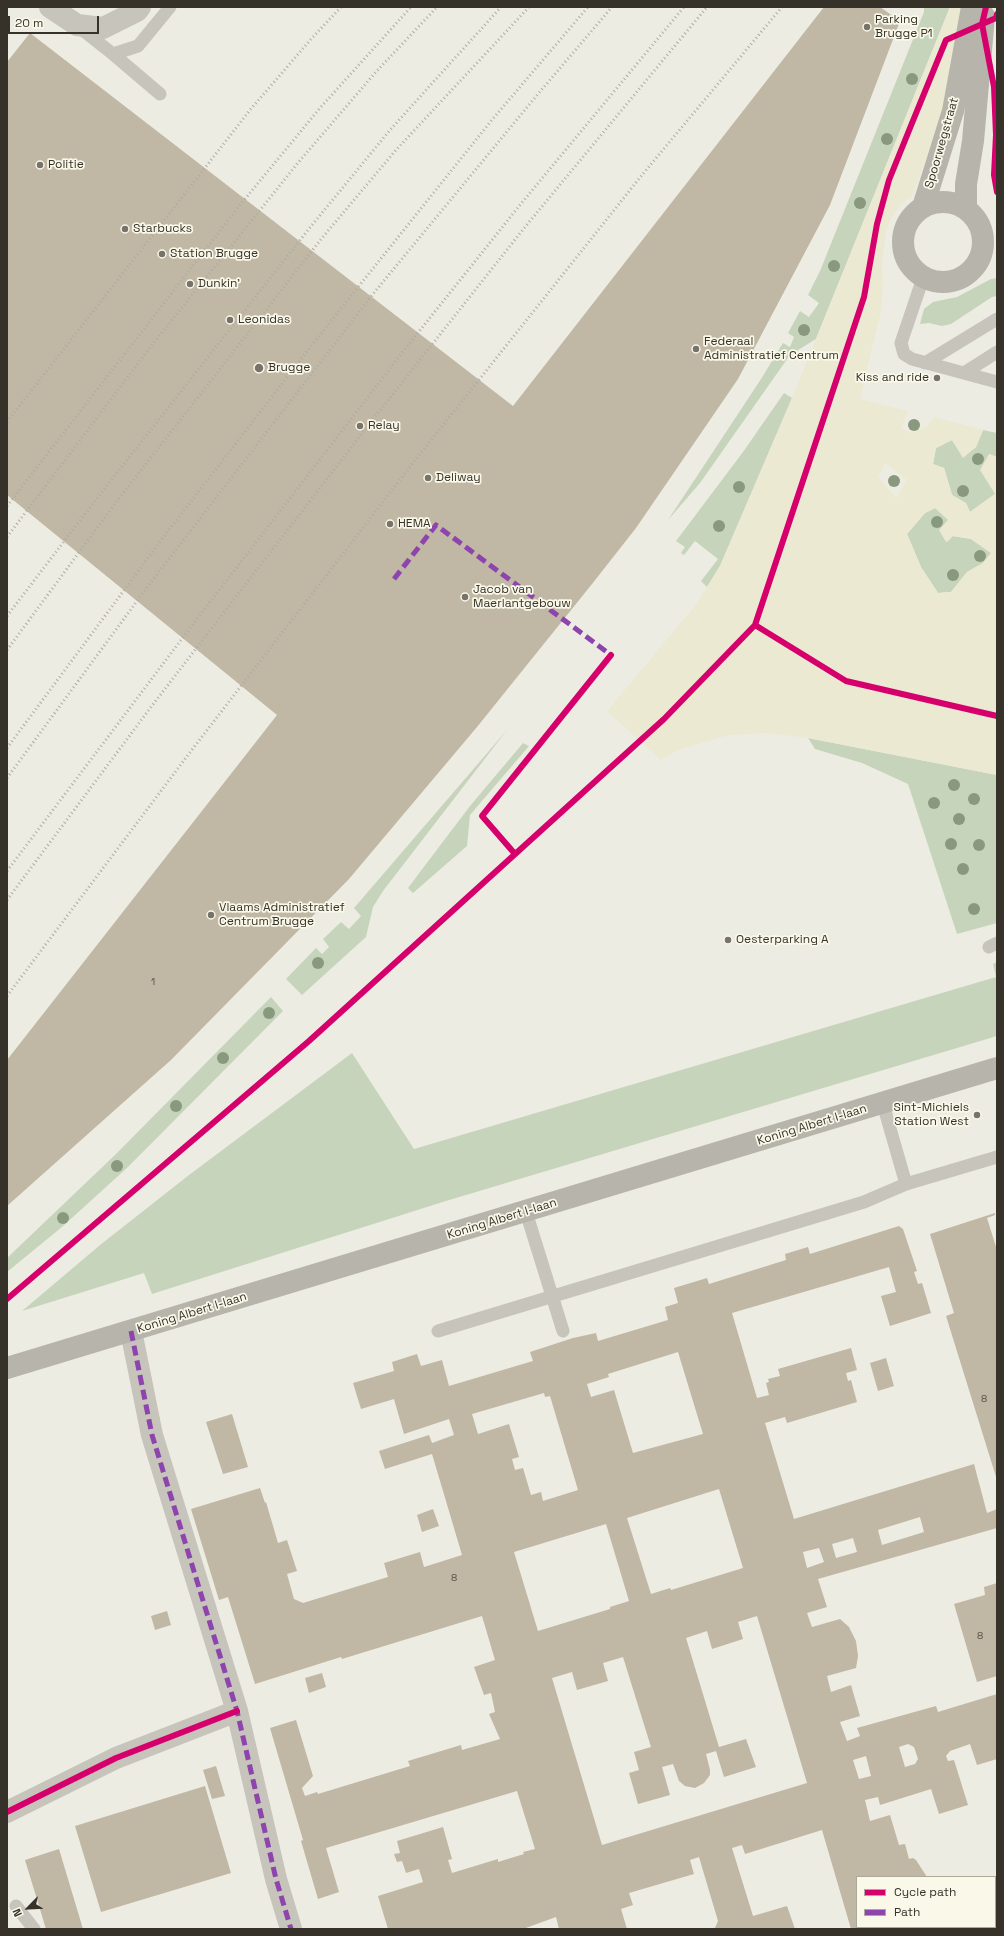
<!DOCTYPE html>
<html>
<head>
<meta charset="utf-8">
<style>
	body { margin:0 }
	#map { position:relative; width:1004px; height:1936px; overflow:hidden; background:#edece2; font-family:"Space Grotesk",sans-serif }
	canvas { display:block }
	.frame { position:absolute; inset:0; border:8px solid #373229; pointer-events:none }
	.legend { position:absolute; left:856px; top:1876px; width:140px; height:52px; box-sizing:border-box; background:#f9f8e9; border:1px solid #aba99c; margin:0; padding:5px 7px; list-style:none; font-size:12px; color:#373229 }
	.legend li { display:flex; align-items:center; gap:8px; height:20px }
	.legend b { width:20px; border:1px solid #aba99c }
	.north { position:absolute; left:8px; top:1888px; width:40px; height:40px; -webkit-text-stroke:3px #f9f8e9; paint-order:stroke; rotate:246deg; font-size:11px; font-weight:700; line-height:16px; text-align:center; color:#373229 }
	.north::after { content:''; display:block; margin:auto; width:14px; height:18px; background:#373229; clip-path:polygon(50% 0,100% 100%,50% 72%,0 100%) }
	.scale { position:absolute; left:8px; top:16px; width:91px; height:18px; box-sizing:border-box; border:2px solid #373229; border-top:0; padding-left:5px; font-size:12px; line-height:14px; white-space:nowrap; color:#373229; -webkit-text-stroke:3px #f9f8e9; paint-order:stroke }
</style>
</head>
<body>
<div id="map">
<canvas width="1004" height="1936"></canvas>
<div class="frame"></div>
<ul class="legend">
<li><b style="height:5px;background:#d6006c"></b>Cycle path</li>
<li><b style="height:5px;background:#8e44ad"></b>Path</li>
</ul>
<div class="north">N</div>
<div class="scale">20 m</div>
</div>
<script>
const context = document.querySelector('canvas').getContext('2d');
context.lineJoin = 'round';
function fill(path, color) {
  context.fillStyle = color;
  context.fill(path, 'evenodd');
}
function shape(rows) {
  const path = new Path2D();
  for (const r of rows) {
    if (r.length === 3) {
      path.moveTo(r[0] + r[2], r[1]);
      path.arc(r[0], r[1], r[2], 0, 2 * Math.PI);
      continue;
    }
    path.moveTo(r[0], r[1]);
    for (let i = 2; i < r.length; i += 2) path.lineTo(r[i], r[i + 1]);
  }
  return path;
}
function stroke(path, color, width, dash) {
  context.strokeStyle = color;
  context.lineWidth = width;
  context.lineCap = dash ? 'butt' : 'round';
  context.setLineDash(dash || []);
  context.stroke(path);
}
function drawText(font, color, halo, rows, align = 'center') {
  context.font = font + ' "Space Grotesk",sans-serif';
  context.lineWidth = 3.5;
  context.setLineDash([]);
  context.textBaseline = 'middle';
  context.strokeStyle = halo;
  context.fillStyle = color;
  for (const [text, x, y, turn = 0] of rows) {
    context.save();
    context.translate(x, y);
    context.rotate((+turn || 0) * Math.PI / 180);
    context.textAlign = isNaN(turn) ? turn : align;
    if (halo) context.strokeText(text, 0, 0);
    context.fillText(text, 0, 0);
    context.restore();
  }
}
fill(shape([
	[924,7,950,7,816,339,790,355,700,483,668,520,761,379,783,343,790,347,794,337,788,333,800,311,809,317,819,303,808,295,820,271,924,12],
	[997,278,997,296,992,297,951,324,942,326,929,323,920,324,924,309,933,302,957,297,991,279],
	[784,393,792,398,720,566,707,587,701,581,718,559,695,541,684,555,681,553,685,547,676,541,743,452],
	[983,430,997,433,997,457,989,454,995,494,970,512,966,503,952,495,944,468,933,464,936,448,952,440,963,457,976,447],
	[935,508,949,520,947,542,953,536,971,539,991,553,983,563,967,572,951,592,938,593,921,567,907,534,925,513],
	[507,730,383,891,373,907,366,937,302,995,286,979,316,948,322,954,329,947,323,939,341,922,349,929,361,916,354,908],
	[808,738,997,775,997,923,957,934,908,784,862,763,815,749],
	[523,743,529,746,470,815,467,846,413,893,408,888,420,872,470,806],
	[997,962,997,1036,446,1201,152,1294,144,1273,22,1311,100,1245,189,1175,352,1053,414,1149,996,977,993,964],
	[271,997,283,1011,128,1167,62,1227,7,1272,7,1258,116,1154]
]), '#c7d4bc');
fill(shape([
	[950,7,965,7,947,99,913,195,902,204,891,218,886,232,882,264,883,286,881,311,860,399,908,411,901,428,912,433,927,426,934,417,983,430,976,447,963,458,952,440,936,448,933,464,944,468,952,495,966,504,970,512,995,494,980,470,989,454,997,457,997,775,808,738,768,733,729,735,678,750,661,760,607,711,697,603,720,566,792,398],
	[885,463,907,480,896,498,878,477],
	[935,508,948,520,939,530,946,542,953,536,971,539,991,553,983,563,967,572,951,592,938,593,921,567,907,534,925,513]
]), '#ebe9d2');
fill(shape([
	[824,7,880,7,900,21,830,205,738,379,636,528,592,584,477,727,349,879,171,1060,7,1206,7,1060,277,715,7,495,7,62,30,33,513,406],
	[995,1213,995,1215,987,1218,997,1250,997,1480,946,1316,954,1313,930,1234],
	[899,1226,903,1229,917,1271,914,1272,918,1284,922,1283,931,1313,890,1326,881,1296,896,1292,889,1267,732,1313,757,1398,769,1395,766,1383,769,1382,768,1379,780,1376,778,1369,851,1348,857,1370,846,1373,848,1381,851,1380,857,1402,787,1423,785,1417,765,1423,794,1519,974,1464,987,1513,997,1509,997,1528,818,1579,827,1607,807,1613,812,1627,840,1619,849,1627,856,1641,858,1656,856,1668,827,1676,831,1692,851,1685,860,1716,840,1722,847,1741,860,1736,857,1728,936,1706,938,1712,997,1694,997,1759,977,1765,970,1744,950,1751,946,1756,948,1761,954,1760,968,1805,939,1814,931,1789,880,1805,878,1797,865,1800,870,1821,890,1815,899,1845,905,1844,909,1859,913,1858,916,1860,927,1877,857,1877,857,1927,902,1927,902,1929,851,1929,822,1830,745,1854,742,1845,732,1848,753,1916,787,1906,795,1929,711,1929,715,1928,718,1921,699,1857,690,1860,694,1874,629,1893,633,1905,621,1909,627,1929,559,1929,556,1917,523,1929,388,1929,378,1896,423,1882,419,1869,406,1873,402,1861,397,1862,394,1854,400,1853,397,1841,443,1827,452,1859,448,1860,452,1873,498,1859,498,1862,524,1854,523,1852,535,1849,517,1791,326,1848,339,1892,318,1899,301,1841,303,1840,270,1728,296,1720,313,1776,302,1788,305,1796,317,1792,318,1794,410,1766,408,1761,461,1745,462,1750,500,1739,489,1714,495,1712,491,1693,484,1695,474,1667,495,1660,482,1616,342,1659,341,1657,255,1684,228,1597,219,1600,191,1509,260,1488,265,1503,266,1502,278,1543,287,1540,297,1571,287,1574,294,1599,303,1603,388,1577,384,1563,420,1552,424,1567,462,1555,432,1454,385,1469,379,1451,429,1435,432,1443,454,1435,449,1419,404,1434,394,1399,361,1409,353,1383,394,1371,392,1362,417,1354,421,1366,442,1360,449,1386,533,1361,530,1352,573,1338,596,1333,598,1341,668,1320,665,1307,678,1303,674,1288,707,1278,709,1284,786,1260,785,1254,808,1247,810,1254],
	[678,1352,703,1434,633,1453,614,1390,591,1397,587,1384,609,1377,608,1374],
	[544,1393,545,1397,550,1396,578,1490,543,1501,541,1492,531,1495,523,1468,515,1470,512,1459,519,1457,509,1424,478,1434,472,1414],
	[719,1489,743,1568,671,1590,670,1588,651,1594,627,1518],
	[920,1517,924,1532,882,1545,878,1530],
	[606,1524,629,1601,610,1607,610,1609,538,1631,514,1552],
	[853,1538,857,1552,836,1558,832,1544],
	[819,1548,824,1562,807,1568,803,1552],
	[757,1616,807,1783,602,1845,552,1678,572,1672,577,1690,608,1681,603,1663,623,1657,651,1747,634,1752,639,1770,629,1773,638,1804,670,1795,662,1767,673,1764,679,1781,685,1786,695,1788,704,1783,710,1775,710,1770,706,1754,716,1751,724,1777,756,1767,746,1739,719,1747,686,1638,707,1631,712,1649,743,1639,738,1622],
	[908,1744,914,1747,918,1759,915,1764,905,1767,899,1747],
	[866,1756,871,1776,859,1779,853,1760],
	[886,1358,894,1386,878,1391,870,1363],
	[232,1414,248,1467,223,1474,206,1422],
	[433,1509,439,1526,422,1532,417,1515],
	[997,1583,997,1676,977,1682,954,1604,985,1595,984,1587],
	[167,1611,171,1625,155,1630,151,1616],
	[322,1673,326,1687,309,1693,305,1678],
	[216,1766,225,1796,212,1799,203,1770],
	[205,1786,231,1873,101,1912,75,1826],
	[59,1849,83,1929,46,1929,25,1860]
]), '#c0b7a4');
stroke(shape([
	[80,28,113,54,138,46,170,7],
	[113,54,160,94],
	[923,278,901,343,904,354,912,359,997,382],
	[925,363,997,319],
	[964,373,997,352],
	[989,947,997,943],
	[883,1104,906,1184,997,1157],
	[526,1212,563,1331],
	[438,1331,864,1202,906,1184],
	[16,1906,34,1929]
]), '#c6c4bb', 13);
stroke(shape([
	[50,7,77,25,103,28,137,11,140,7],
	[131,1331,152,1435,237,1711,276,1879,291,1929],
	[7,1812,116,1758,237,1711]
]), '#c6c4bb', 22);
stroke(shape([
	[943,242,40],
	[923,207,953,111,972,7],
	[966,209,966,184,973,141,984,16],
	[7,1368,997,1068]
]), '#b7b4ab', 22);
stroke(shape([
	[7,422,250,110,312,38,341,7],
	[7,506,240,205,320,108,411,7],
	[7,537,148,350,297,164,375,73,437,7],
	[7,616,98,497,308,230,390,130,501,7],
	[7,650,114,505,322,238,396,150,529,7],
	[7,748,165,535,319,336,491,121,588,7],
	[7,778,148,586,373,294,538,94,612,7],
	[7,871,190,628,405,349,520,205,684,7],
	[7,900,151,707,370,423,525,227,707,7],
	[7,996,191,751,416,459,642,175,782,7]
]), '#aeaca5', 3, [1, 3]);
stroke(shape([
	[394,579,436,525,611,655],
	[131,1331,152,1435,237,1711,276,1879,291,1929]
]), '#8e44ad', 5, [10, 5]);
stroke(shape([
	[986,7,982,24,994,87,996,135,994,175,997,192],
	[755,625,846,681,997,716],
	[515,854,482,816,611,655],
	[7,1299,309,1041,664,719,755,625,864,297,877,224,889,180,910,128,946,40,996,18,997,14],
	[7,1812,116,1758,237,1711]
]), '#d6006c', 6);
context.fillStyle = '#89997e';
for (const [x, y] of [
	[912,79],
	[887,139],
	[860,203],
	[834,266],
	[804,330],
	[914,425],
	[978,459],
	[894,481],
	[739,487],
	[963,491],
	[937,522],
	[719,526],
	[980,556],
	[953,575],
	[954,785],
	[974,799],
	[934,803],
	[959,819],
	[951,844],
	[979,845],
	[963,869],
	[974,909],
	[318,963],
	[269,1013],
	[223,1058],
	[176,1106],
	[117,1166],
	[63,1218]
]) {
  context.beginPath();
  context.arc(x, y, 6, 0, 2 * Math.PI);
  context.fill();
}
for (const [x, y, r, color] of [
	[867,27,4,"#77736a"],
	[40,165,4,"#77736a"],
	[125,229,4,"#77736a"],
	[162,254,4,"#77736a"],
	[190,284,4,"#77736a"],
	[230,320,4,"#77736a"],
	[696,349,4,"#77736a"],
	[259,368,5,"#77736a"],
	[937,378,4,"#77736a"],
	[360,426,4,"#77736a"],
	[428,478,4,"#77736a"],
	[390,524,4,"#77736a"],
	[465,597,4,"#77736a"],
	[211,915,4,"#77736a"],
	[728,940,4,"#77736a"],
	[977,1115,4,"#77736a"]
]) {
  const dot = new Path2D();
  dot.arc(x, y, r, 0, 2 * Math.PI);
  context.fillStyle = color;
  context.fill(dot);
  stroke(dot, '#f9f8e9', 1.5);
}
drawText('10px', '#595348', null, [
	["1",153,982],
	["8",984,1399],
	["8",454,1578],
	["8",980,1636]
]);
drawText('12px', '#373229', '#f9f8e9', [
	["Parking",875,20],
	["Brugge P1",875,34],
	["Politie",48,165],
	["Starbucks",133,229],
	["Station Brugge",170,254],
	["Dunkin'",198,284],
	["Leonidas",238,320],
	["Federaal",704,342],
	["Administratief Centrum",704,356],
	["Brugge",268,368],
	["Kiss and ride",929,378,"right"],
	["Relay",368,426],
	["Deliway",436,478],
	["HEMA",398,524],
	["Jacob van",473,590],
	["Maerlantgebouw",473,604],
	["Vlaams Administratief",219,908],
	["Centrum Brugge",219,922],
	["Oesterparking A",736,940],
	["Sint-Michiels",969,1108,"right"],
	["Station West",969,1122,"right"]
], 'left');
drawText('12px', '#373229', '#f9f8e9', [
	["Spoorwegstraat",942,143,-74],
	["Koning Albert I-laan",812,1125,-17],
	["Koning Albert I-laan",502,1219,-17],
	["Koning Albert I-laan",192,1313,-17]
]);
</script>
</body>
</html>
